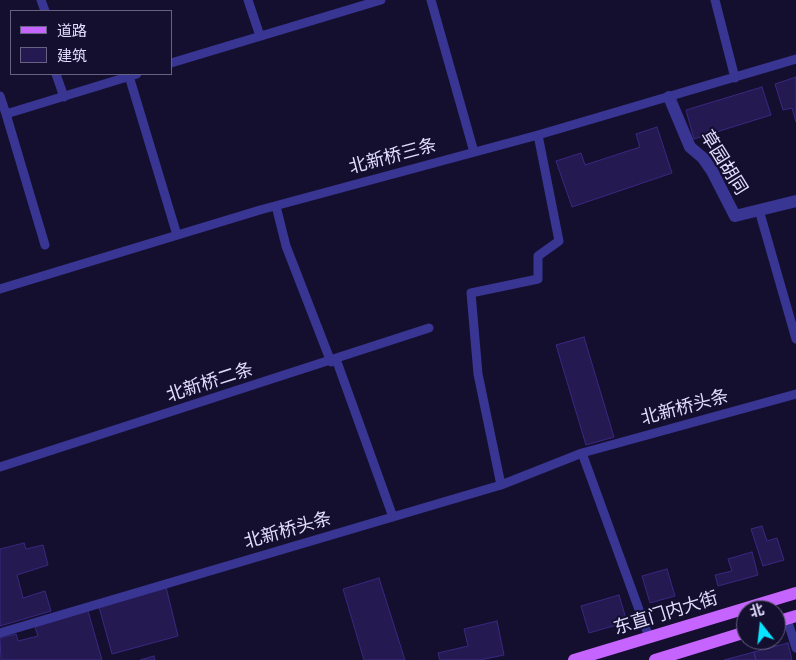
<!DOCTYPE html>
<html>
<head>
<meta charset="utf-8">
<style>
	body { margin:0 }
	#map { position:relative; width:796px; height:660px; overflow:hidden; background:#150f2f; font-family:"Varela Round","Noto Sans SC",sans-serif }
	canvas { display:block }
	.legend { position:absolute; left:10px; top:10px; width:162px; height:65px; box-sizing:border-box; background:#150f2f; border:1px solid #676182; margin:0; padding:6px 9px; list-style:none; font-size:15px; color:#e1ddff }
	.legend li { display:flex; align-items:center; gap:10px; height:25px }
	.legend b { width:25px; border:1px solid #676182 }
	.north { position:absolute; left:736px; top:600px; width:50px; height:50px; box-sizing:border-box; background:#150f2f; border:1px solid #676182; border-radius:50%; rotate:344deg; font-size:14px; font-weight:700; line-height:20px; text-align:center; color:#e1ddff }
	.north::after { content:''; display:block; margin:auto; width:18px; height:22px; background:#09e5ff; clip-path:polygon(50% 0,100% 100%,50% 72%,0 100%) }
</style>
</head>
<body>
<div id="map">
<canvas width="796" height="660"></canvas>
<ul class="legend">
<li><b style="height:6px;background:#c664ff"></b>道路</li>
<li><b style="height:14px;background:#251952"></b>建筑</li>
</ul>
<div class="north">北</div>
</div>
<script>
const context = document.querySelector('canvas').getContext('2d');
context.lineJoin = 'round';
function fill(path, color) {
  context.fillStyle = color;
  context.fill(path, 'evenodd');
}
function shape(rows) {
  const path = new Path2D();
  for (const r of rows) {
    path.moveTo(r[0], r[1]);
    for (let i = 2; i < r.length; i += 2) path.lineTo(r[i], r[i + 1]);
  }
  return path;
}
function stroke(path, color, width, dash) {
  context.strokeStyle = color;
  context.lineWidth = width;
  context.lineCap = dash ? 'butt' : 'round';
  context.setLineDash(dash || []);
  context.stroke(path);
}
function drawText(font, color, halo, rows, align = 'center') {
  context.font = font + ' "Varela Round","Noto Sans SC",sans-serif';
  context.lineWidth = 4;
  context.setLineDash([]);
  context.textBaseline = 'middle';
  context.strokeStyle = halo;
  context.fillStyle = color;
  for (const [text, x, y, turn = 0] of rows) {
    context.save();
    context.translate(x, y);
    context.rotate((+turn || 0) * Math.PI / 180);
    context.textAlign = isNaN(turn) ? turn : align;
    if (halo) context.strokeText(text, 0, 0);
    context.fillText(text, 0, 0);
    context.restore();
  }
}
const building = shape([
	[796,77,796,122,792,108,783,110,775,84,796,77],
	[762,87,771,115,694,139,686,110,762,87],
	[657,127,672,173,572,207,556,161,581,153,585,165,640,147,636,134,657,127],
	[584,337,614,437,586,445,556,345,584,337],
	[762,526,767,541,777,538,784,560,763,566,751,529,762,526],
	[24,543,26,549,43,545,48,565,17,575,23,598,45,591,51,611,0,626,0,549,24,543],
	[752,552,758,575,718,586,715,575,732,571,728,559,752,552],
	[667,569,675,596,650,603,642,576,667,569],
	[379,578,405,660,364,660,343,589,379,578],
	[166,587,178,636,112,654,99,607,166,587],
	[619,595,627,622,589,633,581,606,619,595],
	[88,611,102,660,1,660,0,638,16,634,18,641,38,636,35,627,88,611],
	[497,621,504,655,480,660,440,660,438,653,468,646,464,629,497,621],
	[788,643,792,660,756,660,754,652,788,643],
	[754,652,756,660,724,660,754,652],
	[154,656,155,660,140,660,154,656]
]);
fill(building, '#251952');
stroke(building, '#3a2881', 1);
stroke(shape([
	[41,0,45,11],
	[248,0,260,36],
	[431,0,474,152],
	[715,0,735,78],
	[171,63,381,0],
	[56,74,64,97],
	[129,76,177,235],
	[0,96,6,114],
	[276,206,286,246,331,362],
	[759,210,796,339],
	[45,245,6,114,137,74],
	[0,289,260,210,538,135,796,59],
	[336,359,393,517],
	[582,453,649,637],
	[0,467,429,328],
	[501,485,478,374,471,293,538,279,538,256,559,241,538,135],
	[787,619,796,648],
	[0,633,501,485,582,453,796,394]
]), '#393593', 9);
stroke(shape([
	[669,97,690,147,703,158,712,171,735,216,796,201]
]), '#393593', 12);
stroke(shape([
	[776,622,796,616],
	[574,660,796,593],
	[655,660,746,632]
]), '#c664ff', 12);
drawText('18px', '#e1ddff', '#150f2f', [
	["北新桥三条",393,157,-15],
	["草园胡同",723,163,58],
	["北新桥二条",210,383,-18],
	["北新桥头条",685,408,-15],
	["北新桥头条",288,531,-16],
	["东直门内大街",666,614,-17]
]);
</script>
</body>
</html>
